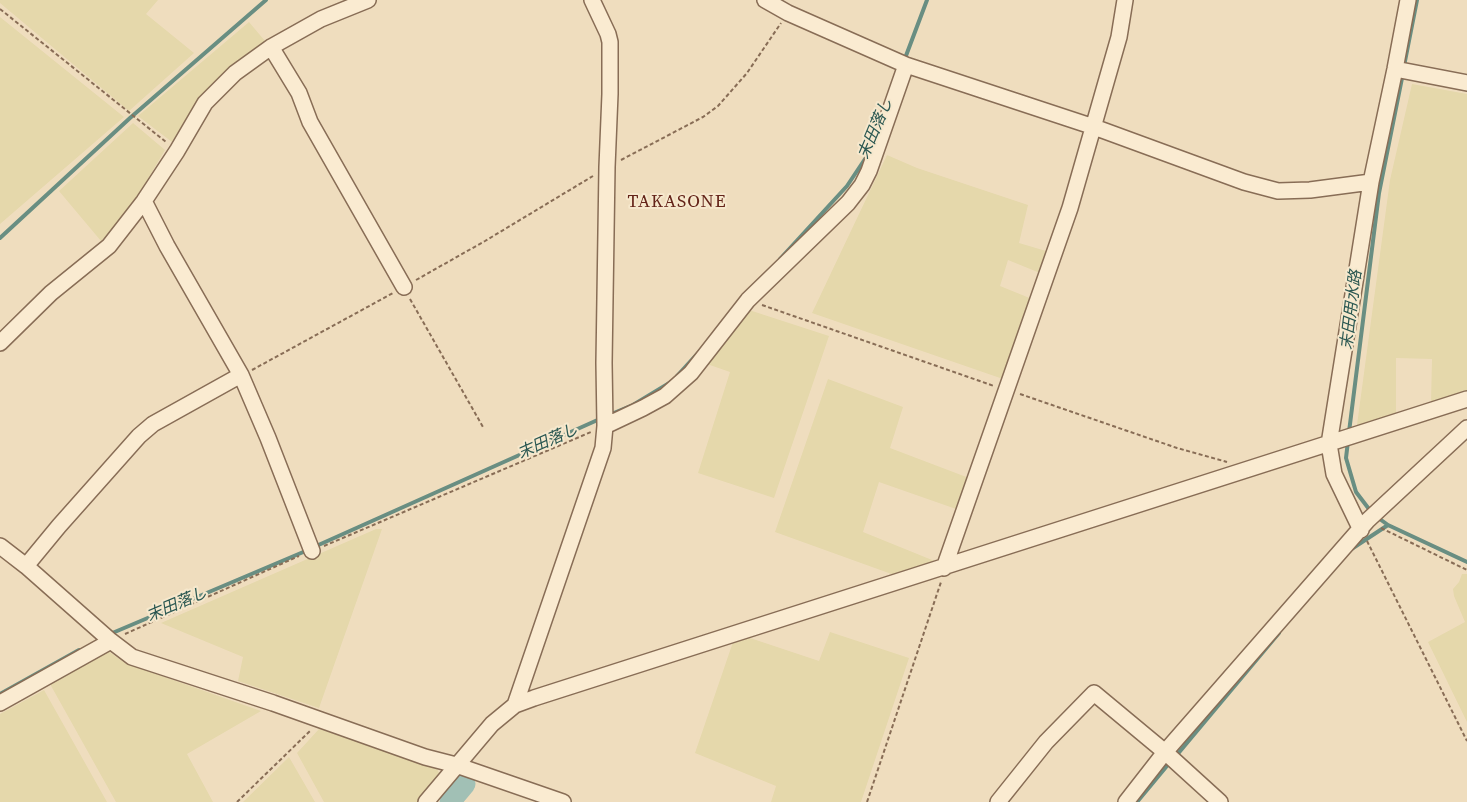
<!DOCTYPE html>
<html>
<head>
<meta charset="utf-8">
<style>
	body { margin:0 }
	canvas { display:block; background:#efddbe }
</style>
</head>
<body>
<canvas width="1467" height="802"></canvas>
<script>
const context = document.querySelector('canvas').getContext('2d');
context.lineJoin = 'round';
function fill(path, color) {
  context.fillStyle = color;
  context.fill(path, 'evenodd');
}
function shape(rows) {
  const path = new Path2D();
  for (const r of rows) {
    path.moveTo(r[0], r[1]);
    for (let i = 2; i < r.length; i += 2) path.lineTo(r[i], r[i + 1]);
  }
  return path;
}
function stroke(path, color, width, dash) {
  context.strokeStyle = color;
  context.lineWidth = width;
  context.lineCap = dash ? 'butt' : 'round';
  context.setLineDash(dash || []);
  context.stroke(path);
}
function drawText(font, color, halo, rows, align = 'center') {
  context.font = font + ' "Source Serif 4","Noto Sans JP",serif';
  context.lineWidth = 4;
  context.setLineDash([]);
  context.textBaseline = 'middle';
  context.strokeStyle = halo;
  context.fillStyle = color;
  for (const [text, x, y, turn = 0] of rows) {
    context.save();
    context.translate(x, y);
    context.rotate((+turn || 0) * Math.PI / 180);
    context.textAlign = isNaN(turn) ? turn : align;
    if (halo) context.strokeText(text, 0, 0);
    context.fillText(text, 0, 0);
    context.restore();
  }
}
fill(shape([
	[0,0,158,0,146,14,194,53,129,111,0,3],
	[0,17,124,117,0,224],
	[249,22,265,41,218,78,198,100,172,142,138,116],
	[1412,84,1467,94,1467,392,1431,403,1432,359,1396,358,1396,416,1357,425,1390,180],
	[133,123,165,150,123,221,101,241,59,191],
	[887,155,917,168,1028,205,1019,243,1046,251,1040,273,1008,260,1000,286,1032,299,1003,379,812,313],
	[749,310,829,336,774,498,698,473,730,372,707,364],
	[828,379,903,407,890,448,969,478,959,510,879,482,863,532,937,562,897,576,775,532],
	[376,529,382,529,319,708,238,681,243,657,161,623],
	[1462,574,1467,574,1467,722,1428,642,1465,622,1454,596,1453,589,1459,582],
	[830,632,909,658,861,802,771,802,776,786,695,753,733,642,747,637,819,661],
	[108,651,125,663,261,711,187,754,213,802,116,802,50,684],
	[44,690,107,802,0,802,0,714],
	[319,729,436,767,440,775,417,802,324,802,297,753],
	[289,757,315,802,243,802]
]), '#e5d8ab');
stroke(shape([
	[904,61,927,0],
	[1404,66,1417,0],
	[0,238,130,118,266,0],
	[780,259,847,186,867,156],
	[677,376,698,353],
	[609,415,633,405,671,382],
	[1349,432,1379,193,1403,73],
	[1348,441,1346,458,1356,492,1372,513],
	[1377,517,1388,525,1467,562],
	[314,547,602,418],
	[1350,550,1388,525],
	[110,634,308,550],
	[0,694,79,650],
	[1176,756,1279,633],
	[1137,802,1171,761]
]), '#698e82', 4);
stroke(shape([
	[450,802,465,784]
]), '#a1c0b5', 21);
const minor = shape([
	[765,0,788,13,906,65,1094,127,1244,182,1278,191,1310,190,1371,182],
	[271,47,299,93,310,122,404,287],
	[1395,69,1467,83],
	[144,201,167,246,241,375,268,438,312,551],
	[0,343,51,293,109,246,144,201,177,151,205,103,235,73,271,47,321,19,368,0],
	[605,426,643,408,665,396,691,373,748,300,848,203,862,185,869,171,906,65],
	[1361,530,1334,474,1329,444,1371,182,1395,69,1408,0],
	[0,546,26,566,111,641,132,657,273,703,425,757,456,765,563,802],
	[26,566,59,526,139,436,153,424,241,375],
	[944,568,1070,208,1119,37,1125,0],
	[0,703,111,641],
	[515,705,603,448,605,426,604,363,607,167,610,94,610,42,608,34,592,0],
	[426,802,492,724,515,705,534,698,1467,399],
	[998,802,1046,742,1094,693,1165,752,1220,802],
	[1126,802,1165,752,1367,521,1467,428]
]);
stroke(minor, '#886d56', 18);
stroke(shape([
	[0,9,166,142],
	[621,160,703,117,718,106,747,73,781,23],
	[416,280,485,241,593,176],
	[410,299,483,427],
	[762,305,994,386],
	[252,370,393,293],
	[1020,394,1177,448,1227,462],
	[1381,528,1467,570],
	[1367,541,1467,741],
	[324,546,591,432],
	[125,634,299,556],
	[237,802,311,730],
	[867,802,941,582]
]), '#886d56', 2, [4, 2.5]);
stroke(minor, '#faebd1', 15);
drawText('italic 16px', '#2a5751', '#f6e8cd', [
	["末田落し",876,129,-67],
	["末田用水路",1352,310,-83],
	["末田落し",548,442,-24],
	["末田落し",177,605,-23]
]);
context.letterSpacing = '1px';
drawText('18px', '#642419', '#f6e8cd', [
	["TAKASONE",677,202]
]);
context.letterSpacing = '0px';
</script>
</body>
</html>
